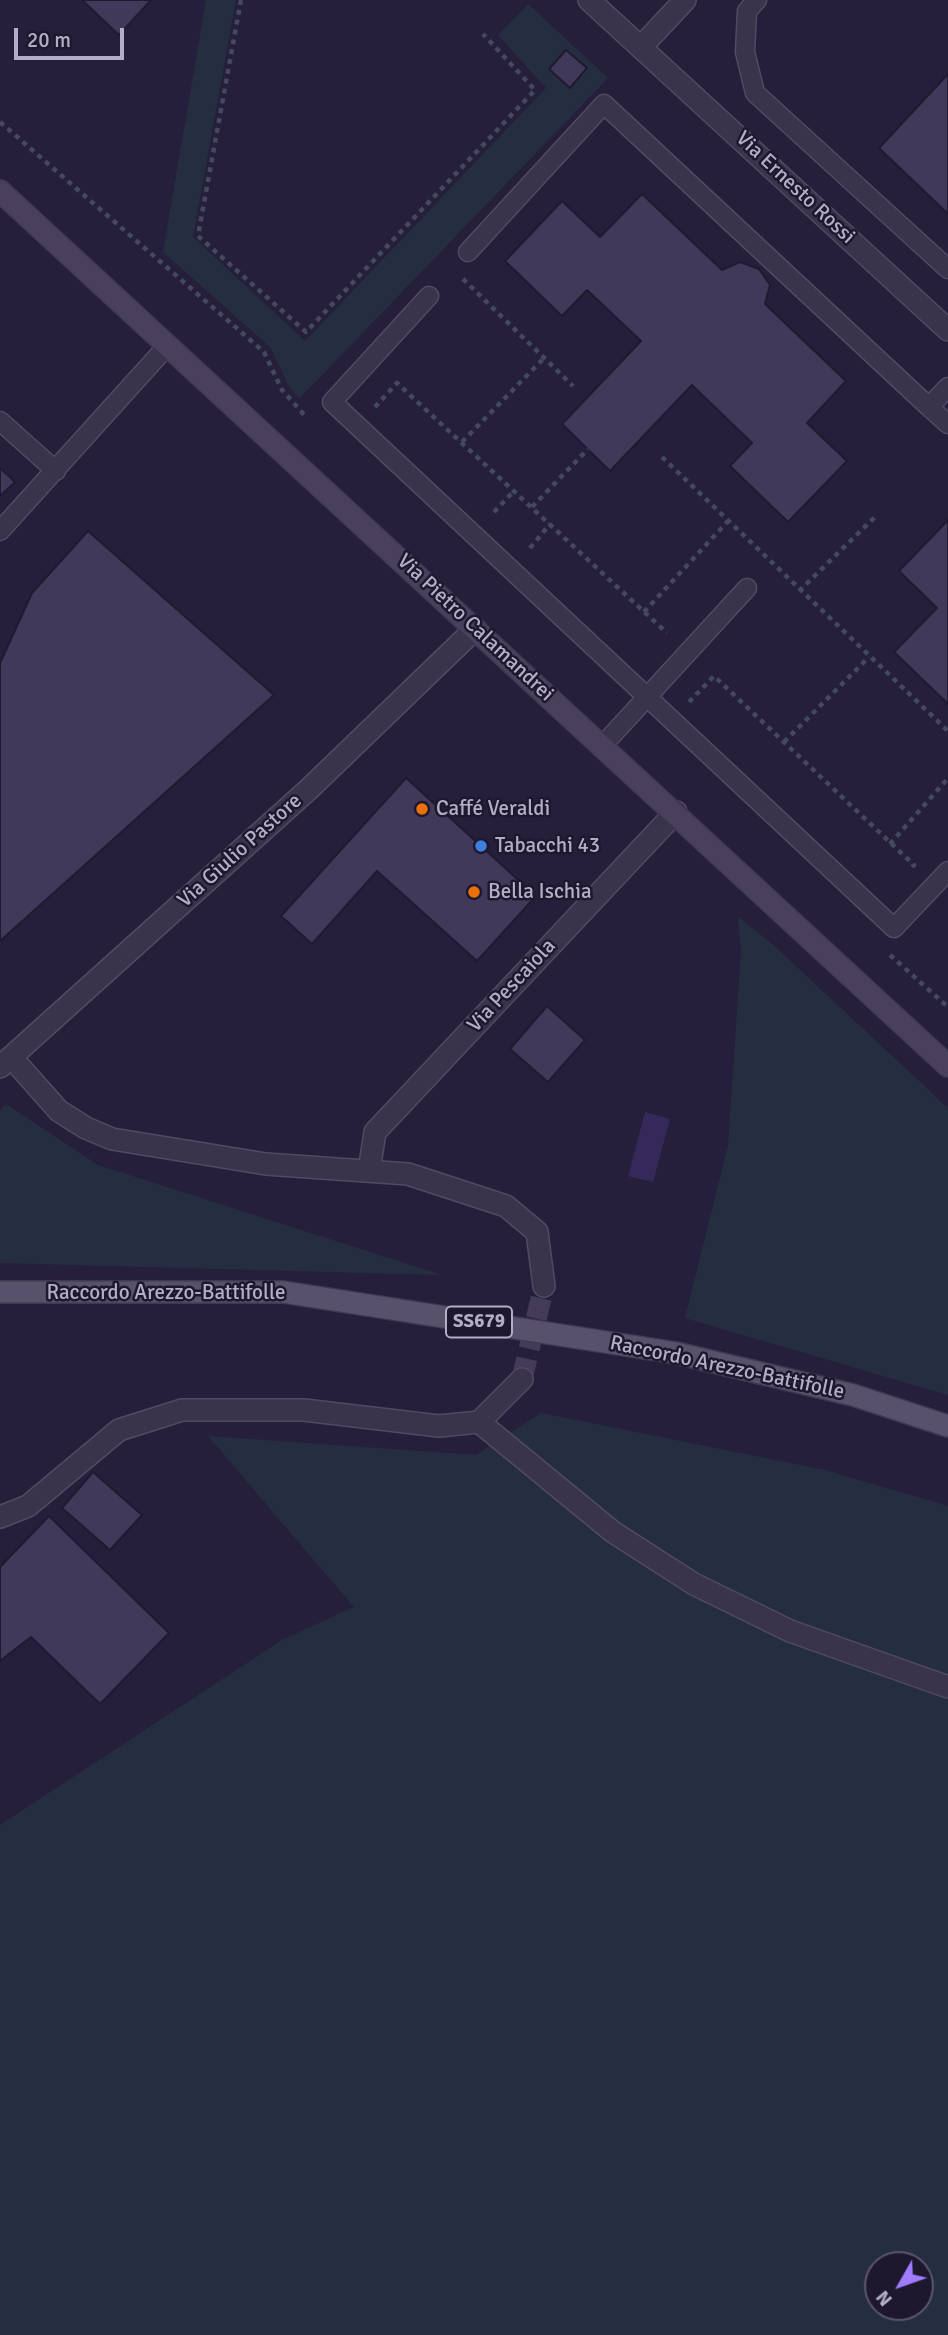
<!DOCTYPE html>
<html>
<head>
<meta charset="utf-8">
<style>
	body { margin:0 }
	#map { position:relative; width:948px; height:2335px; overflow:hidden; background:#261f3b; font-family:Signika,sans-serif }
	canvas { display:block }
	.north { position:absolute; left:864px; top:2251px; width:70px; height:70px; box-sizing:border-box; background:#1e182f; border:2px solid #5a546c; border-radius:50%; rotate:230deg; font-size:19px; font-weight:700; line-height:28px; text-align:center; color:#b5adc7 }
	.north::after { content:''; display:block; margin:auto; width:24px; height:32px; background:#a07bff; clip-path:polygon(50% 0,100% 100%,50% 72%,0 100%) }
	.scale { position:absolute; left:14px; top:28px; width:110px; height:32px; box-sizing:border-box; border:4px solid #b5adc7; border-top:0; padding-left:9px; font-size:21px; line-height:24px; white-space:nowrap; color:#b5adc7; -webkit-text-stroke:5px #1e182f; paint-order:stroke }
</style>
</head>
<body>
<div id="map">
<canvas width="948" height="2335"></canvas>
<div class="north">N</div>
<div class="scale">20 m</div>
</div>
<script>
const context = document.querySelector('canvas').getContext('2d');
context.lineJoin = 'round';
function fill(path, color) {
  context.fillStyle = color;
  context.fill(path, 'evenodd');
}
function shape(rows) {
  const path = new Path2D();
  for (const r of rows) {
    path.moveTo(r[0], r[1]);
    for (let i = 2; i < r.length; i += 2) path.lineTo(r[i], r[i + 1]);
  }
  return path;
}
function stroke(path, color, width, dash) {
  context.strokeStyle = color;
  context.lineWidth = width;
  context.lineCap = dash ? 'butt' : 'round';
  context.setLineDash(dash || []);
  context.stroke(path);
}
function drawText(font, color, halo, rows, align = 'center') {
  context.font = font + ' Signika,sans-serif';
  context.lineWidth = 5;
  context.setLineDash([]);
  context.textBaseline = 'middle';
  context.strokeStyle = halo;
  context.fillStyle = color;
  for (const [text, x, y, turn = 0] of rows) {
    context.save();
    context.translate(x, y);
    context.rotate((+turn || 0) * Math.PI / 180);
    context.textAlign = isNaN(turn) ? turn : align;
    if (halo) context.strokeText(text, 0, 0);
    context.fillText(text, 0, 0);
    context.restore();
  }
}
fill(shape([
	[206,0,236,0,193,237,305,341,546,88,498,35,528,4,608,78,299,399,289,386,270,347,163,252],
	[738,917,770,942,948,1108,948,1395,685,1318,728,1146,741,951],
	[6,1104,98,1165,442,1275,0,1263,0,1110],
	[541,1413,825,1470,948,1506,948,2335,0,2335,0,1825,282,1640,354,1607,208,1436,476,1455],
	[878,2265,920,2265,920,2307,878,2307]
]), '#252e41');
fill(shape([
	[645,1112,670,1119,653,1182,628,1176]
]), '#352959');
const building = shape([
	[82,0,151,0,119,35,82,0],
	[566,50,587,68,570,88,549,69,566,50],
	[948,74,948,214,879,148,948,74],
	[642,194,722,270,740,262,759,269,770,285,765,304,846,381,807,423,847,461,788,522,730,466,752,443,692,385,610,471,562,424,641,341,587,290,562,316,505,261,562,201,600,237,642,194],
	[0,468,15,482,0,496,0,468],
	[948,520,948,704,894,652,937,608,899,571,948,520],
	[88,531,274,695,0,941,0,663,32,593,88,531],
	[406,778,536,896,477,961,377,871,312,944,281,916,406,778],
	[547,1006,585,1040,548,1082,510,1049,547,1006],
	[93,1472,142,1515,110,1550,62,1508,93,1472],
	[49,1516,169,1633,100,1704,31,1637,0,1661,0,1567,49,1516]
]);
fill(building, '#413959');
stroke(building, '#201a31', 2);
stroke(shape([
	[522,1379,544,1286]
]), '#433b57', 21, [21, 10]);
const service = shape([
	[757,0,747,11,745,52,755,93,948,269],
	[468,252,604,104,929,407,948,387],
	[429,296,332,402,894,928,948,871],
	[929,407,948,424],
	[0,421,56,471],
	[0,531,168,345],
	[603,745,747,588]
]);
const minor = shape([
	[589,0,948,330],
	[641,47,685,0],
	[11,1057,59,1111,86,1128,112,1139,266,1164,408,1174,506,1206,537,1232,544,1286],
	[0,1067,309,789,475,629],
	[369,1171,375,1132,676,812],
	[522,1379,479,1422,613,1532,694,1584,790,1631,948,1687],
	[0,1517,28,1506,119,1430,182,1410,304,1410,439,1426,479,1422]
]);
const secondary = shape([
	[0,191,948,1066]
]);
const primary = shape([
	[0,1292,283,1292,676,1353,853,1395,948,1426]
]);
stroke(service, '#514a62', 21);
stroke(minor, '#514a62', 24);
stroke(secondary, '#3f3951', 24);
stroke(primary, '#3f3951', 24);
stroke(shape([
	[241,0,198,236,306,332,535,90,483,34],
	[0,122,264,352,282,390,307,418],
	[463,279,573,386],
	[375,407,397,383,667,633],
	[462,442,545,357],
	[662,457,948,731],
	[532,507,588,449],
	[494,512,514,491],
	[530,548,550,524],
	[799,591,875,517],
	[644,612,728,521],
	[689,702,714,676,914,865,912,867],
	[784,742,869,657],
	[890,844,948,778],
	[890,955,948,1007]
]), '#44495d', 4.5, [5, 5]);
stroke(service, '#39334b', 18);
stroke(minor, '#39334b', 21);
stroke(secondary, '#49405e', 21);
stroke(primary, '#57516b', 21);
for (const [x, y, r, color] of [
	[422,809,7,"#e8710a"],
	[481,846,7,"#3f7fe0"],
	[474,892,7,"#e8710a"]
]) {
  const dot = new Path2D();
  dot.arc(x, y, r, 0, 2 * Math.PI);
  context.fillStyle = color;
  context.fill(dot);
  stroke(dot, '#1e182f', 2.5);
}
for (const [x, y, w] of [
	[479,1322,66]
]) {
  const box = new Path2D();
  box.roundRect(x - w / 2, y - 15.5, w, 31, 5);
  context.fillStyle = '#1e182f';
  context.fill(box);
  stroke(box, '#b5adc7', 2);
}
drawText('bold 19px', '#b5adc7', null, [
	["SS679",479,1322]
]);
drawText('21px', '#b5adc7', '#1e182f', [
	["Via Ernesto Rossi",795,188,43],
	["Via Pietro Calamandrei",475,628,43],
	["Via Giulio Pastore",240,851,-42],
	["Via Pescaiola",512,986,-47],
	["Raccordo Arezzo-Battifolle",166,1293],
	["Raccordo Arezzo-Battifolle",727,1368,12]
]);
drawText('21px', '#b5adc7', '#1e182f', [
	["Caffé Veraldi",436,809],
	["Tabacchi 43",495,846],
	["Bella Ischia",488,892]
], 'left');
</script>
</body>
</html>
